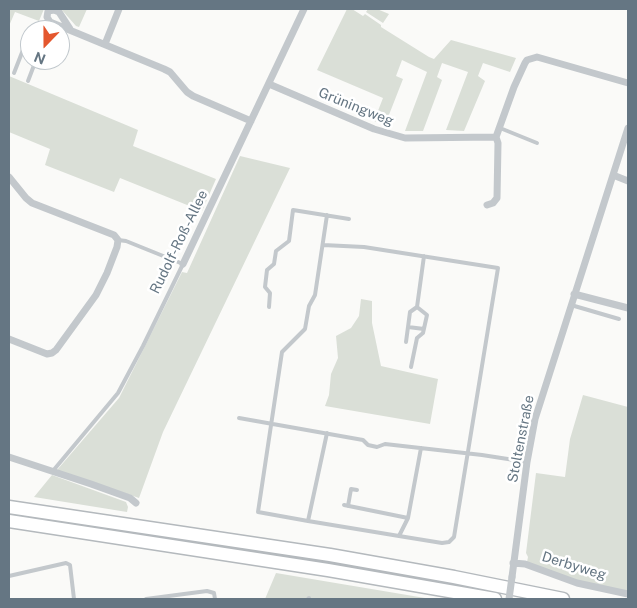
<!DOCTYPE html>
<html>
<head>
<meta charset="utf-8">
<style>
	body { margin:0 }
	#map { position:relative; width:637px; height:608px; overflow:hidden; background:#fafaf8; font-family:"Public Sans",sans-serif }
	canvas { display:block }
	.frame { position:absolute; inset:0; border:10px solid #657683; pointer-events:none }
	.north { position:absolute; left:20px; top:20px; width:50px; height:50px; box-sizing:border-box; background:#fff; border:1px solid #c1c8cd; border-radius:50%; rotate:202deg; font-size:14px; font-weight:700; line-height:20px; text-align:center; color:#657683 }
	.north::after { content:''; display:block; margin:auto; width:18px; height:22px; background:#e4572e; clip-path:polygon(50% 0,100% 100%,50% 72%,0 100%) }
</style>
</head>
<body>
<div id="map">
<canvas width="637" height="608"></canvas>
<div class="frame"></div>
<div class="north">N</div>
</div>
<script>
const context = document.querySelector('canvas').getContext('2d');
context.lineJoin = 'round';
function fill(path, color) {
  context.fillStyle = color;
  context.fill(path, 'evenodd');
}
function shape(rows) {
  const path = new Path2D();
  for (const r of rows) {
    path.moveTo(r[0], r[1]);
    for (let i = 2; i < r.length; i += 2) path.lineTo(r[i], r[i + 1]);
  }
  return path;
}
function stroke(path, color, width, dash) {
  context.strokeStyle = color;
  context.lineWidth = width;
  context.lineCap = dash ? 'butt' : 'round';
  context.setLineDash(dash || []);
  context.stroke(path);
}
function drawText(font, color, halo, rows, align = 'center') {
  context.font = font + ' "Public Sans",sans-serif';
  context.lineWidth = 5;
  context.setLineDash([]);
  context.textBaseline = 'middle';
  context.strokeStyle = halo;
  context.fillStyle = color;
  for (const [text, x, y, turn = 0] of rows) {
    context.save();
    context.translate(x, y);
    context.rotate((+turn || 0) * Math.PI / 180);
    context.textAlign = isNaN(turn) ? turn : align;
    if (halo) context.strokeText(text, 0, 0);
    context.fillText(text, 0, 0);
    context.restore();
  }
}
fill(shape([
	[9,9,44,9,39,21,15,12,9,26],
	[61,9,87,9,79,27,76,26],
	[347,9,352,9,363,16,365,14,381,25,381,27,429,57,434,59,451,40,516,58,510,72,483,63,478,76,485,81,464,131,446,130,468,72,442,63,437,77,442,80,423,131,405,131,427,72,402,60,396,76,403,79,385,125,374,121,383,98,317,70],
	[368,9,377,9,389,14,383,23,366,12],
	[9,76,138,130,133,146,216,179,202,211,120,178,114,192,45,165,50,149,9,132],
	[240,156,290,168,163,432,139,498,57,470,119,398,182,272,187,273],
	[361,299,372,301,372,323,381,366,438,379,430,424,325,406,329,395,331,374,338,358,336,336,351,328,359,316],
	[583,395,628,407,628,593,576,580,527,562,528,557,526,553,536,473,565,477,570,439],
	[52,475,126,502,128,507,127,512,34,497],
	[276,573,431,599,265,599]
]), '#dadfd7');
const highway = shape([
	[9,507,330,555,454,577,563,599],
	[9,521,328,570,495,599]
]);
stroke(highway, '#b4b9bd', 15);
stroke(shape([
	[31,30,31,28,36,30],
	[48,30,51,22],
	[14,73,30,32],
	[28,81,36,60],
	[500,128,537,143],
	[323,245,364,247,498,268,454,537,449,542,442,543,399,536,408,518,421,448],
	[571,305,619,319],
	[269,307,270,293,265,287,267,270,274,264,276,251,289,241,293,210,349,219],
	[408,327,424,329],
	[406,342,410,312,417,307],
	[411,367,417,338,423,333,427,315,417,307,424,256],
	[239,418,363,440,368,445,377,447,385,444,482,455,527,462],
	[327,433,308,521,258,512,282,352,305,329,309,306,315,295,327,215],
	[52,472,118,393,143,346,183,264,126,241,118,240],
	[344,505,408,518],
	[348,506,351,489,357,490],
	[308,521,399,536],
	[9,576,66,563,70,565,74,599],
	[146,599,207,591,214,593,215,599],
	[308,599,309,598]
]), '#c3c8cc', 4);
stroke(shape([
	[70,29,59,12,54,10,48,11,47,17,50,22,164,69,170,72,187,92,193,96,251,121],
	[105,44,119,9],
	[269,84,374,129,405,138,496,137,514,87,525,63,527,60,537,57,628,83],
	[613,175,628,181],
	[9,177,26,198,32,203,114,235,118,240,117,247,107,273,96,295,56,350,52,353,47,354,9,339],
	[487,205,493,203,497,198,498,143,496,137],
	[183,264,304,9],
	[574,294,628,308],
	[9,457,91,484,130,498,136,503],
	[513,563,525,564,577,583,628,594],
	[512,577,527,462,535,419,628,128]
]), '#c3c8cc', 7);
stroke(highway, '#fff', 12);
stroke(shape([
	[509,599,512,577]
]), '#c3c8cc', 7);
drawText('14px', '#657683', '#fff', [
	["Grüningweg",356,107,22],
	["Rudolf-Roß-Allee",179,242,-64],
	["Stoltenstraße",521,439,-79],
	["Derbyweg",574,566,17]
]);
</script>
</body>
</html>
